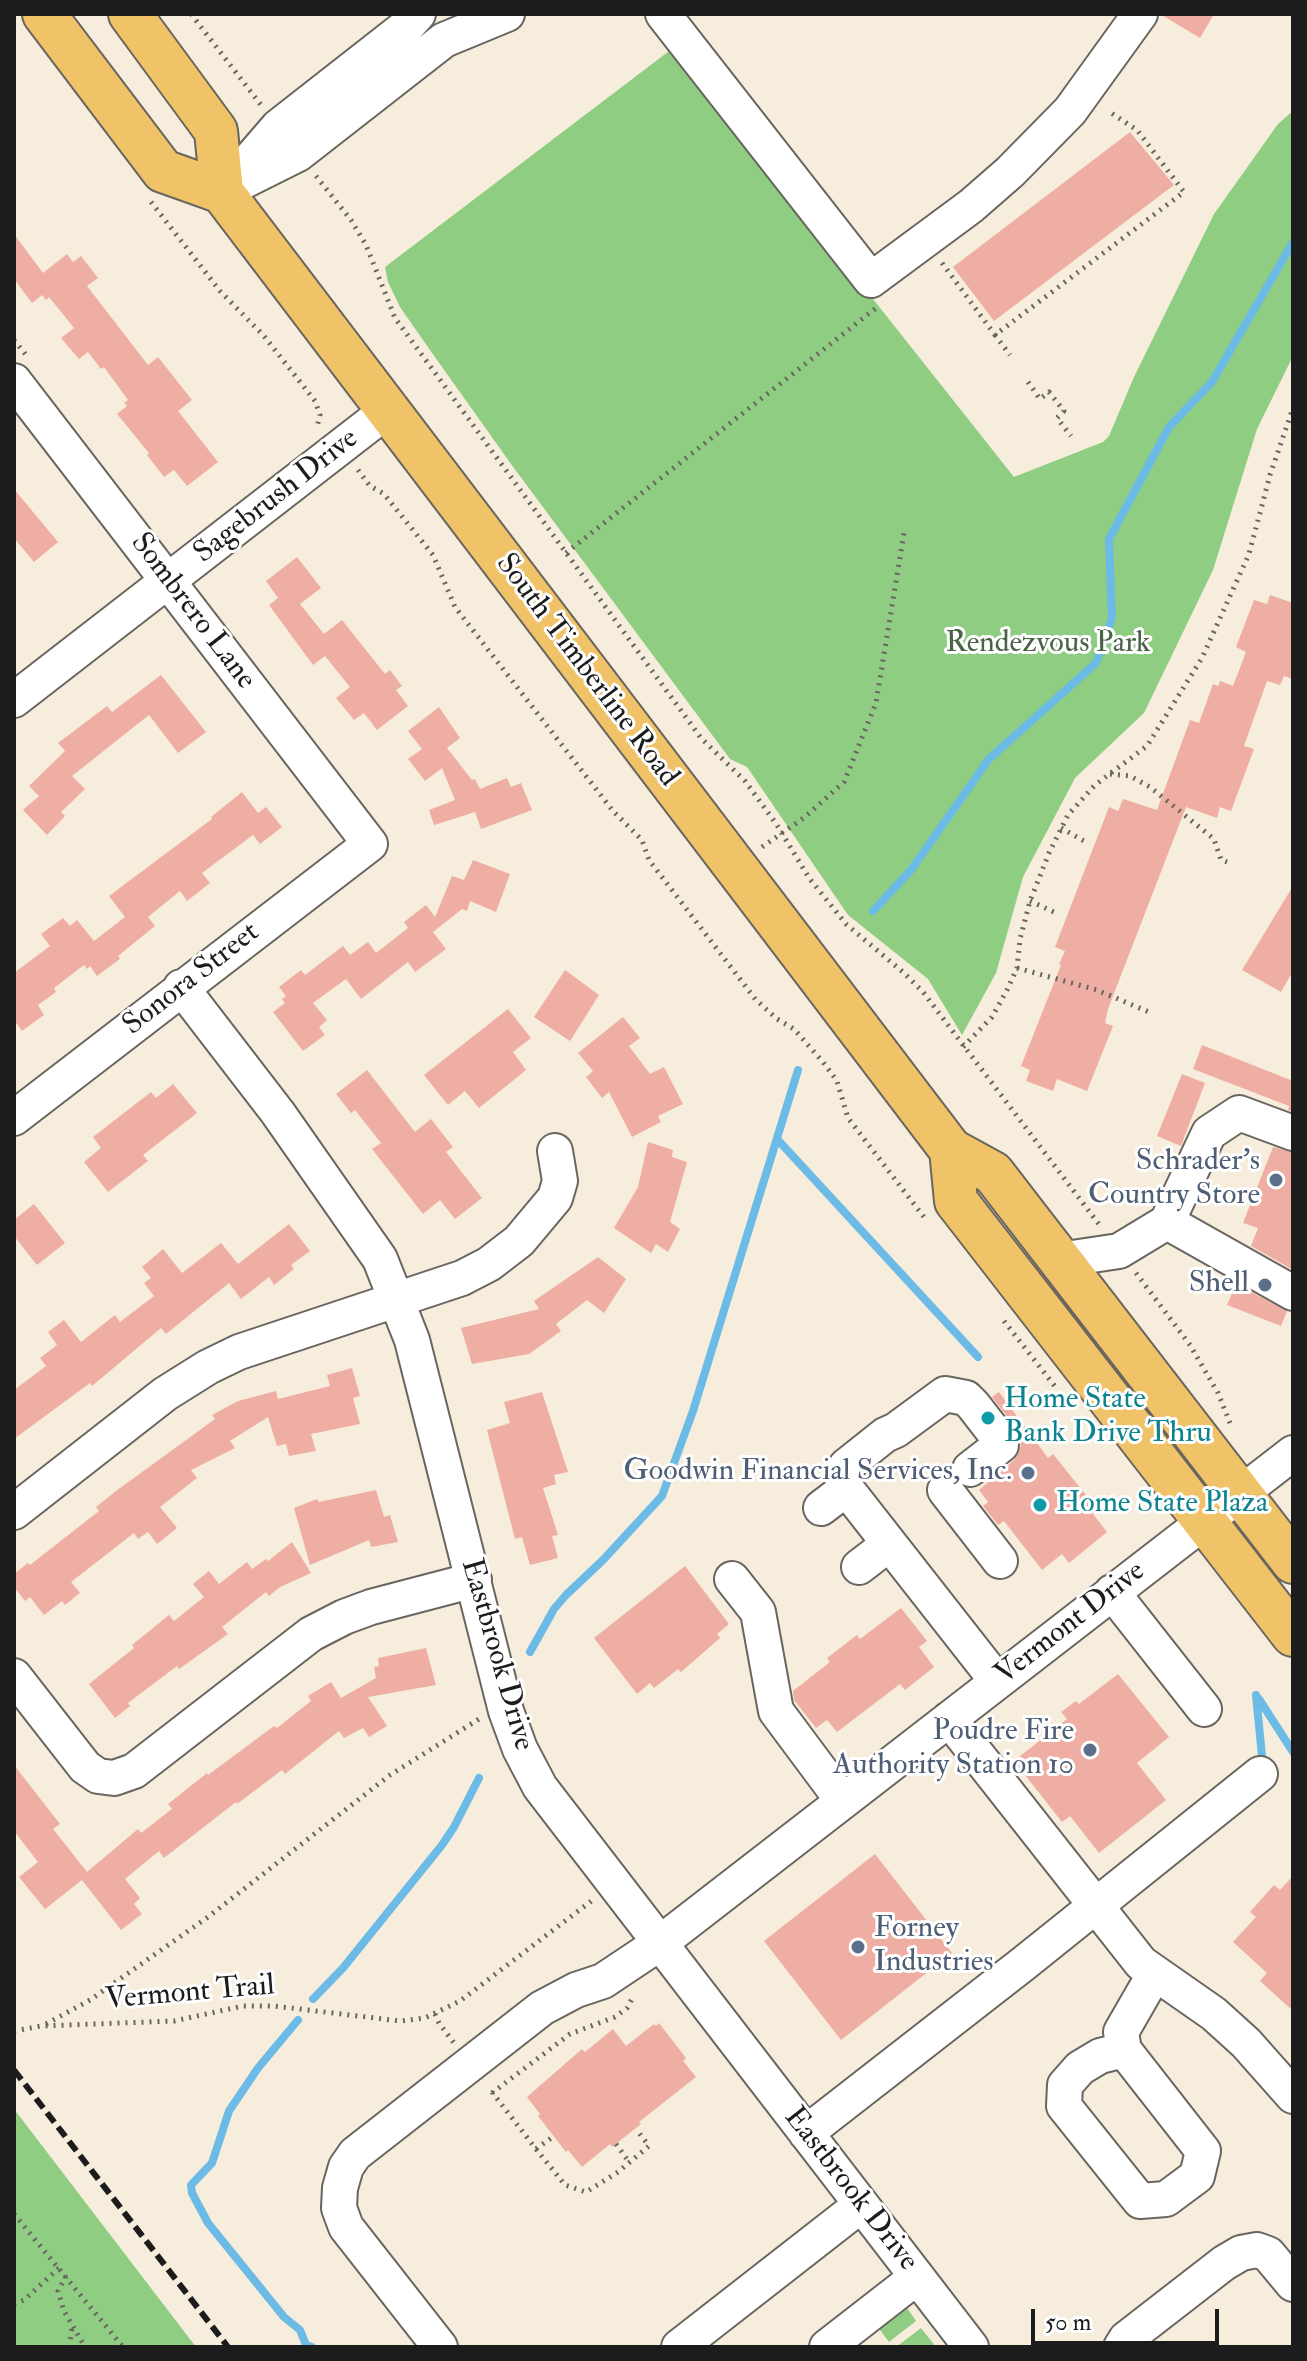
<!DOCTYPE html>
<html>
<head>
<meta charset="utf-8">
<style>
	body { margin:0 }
	#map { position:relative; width:1307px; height:2361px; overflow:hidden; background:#f7eddc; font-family:"IM FELL Double Pica",serif }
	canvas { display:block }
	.frame { position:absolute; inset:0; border:16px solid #1c1c1c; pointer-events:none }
	.scale { position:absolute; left:1031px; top:2309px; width:188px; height:36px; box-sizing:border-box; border:4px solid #1c1c1c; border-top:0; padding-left:10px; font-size:24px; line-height:28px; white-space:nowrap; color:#1c1c1c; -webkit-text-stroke:6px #fff; paint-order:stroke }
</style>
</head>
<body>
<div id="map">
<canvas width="1307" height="2361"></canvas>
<div class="frame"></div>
<div class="scale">50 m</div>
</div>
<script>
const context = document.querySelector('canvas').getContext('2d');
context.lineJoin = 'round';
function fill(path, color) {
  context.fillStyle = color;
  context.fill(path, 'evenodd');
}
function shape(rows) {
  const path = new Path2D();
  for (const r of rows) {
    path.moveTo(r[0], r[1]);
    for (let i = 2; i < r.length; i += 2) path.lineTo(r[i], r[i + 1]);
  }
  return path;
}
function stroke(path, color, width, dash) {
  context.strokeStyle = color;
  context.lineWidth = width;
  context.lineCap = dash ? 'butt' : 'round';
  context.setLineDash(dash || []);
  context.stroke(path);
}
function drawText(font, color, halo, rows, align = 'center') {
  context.font = font + ' "IM FELL Double Pica",serif';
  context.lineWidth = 6;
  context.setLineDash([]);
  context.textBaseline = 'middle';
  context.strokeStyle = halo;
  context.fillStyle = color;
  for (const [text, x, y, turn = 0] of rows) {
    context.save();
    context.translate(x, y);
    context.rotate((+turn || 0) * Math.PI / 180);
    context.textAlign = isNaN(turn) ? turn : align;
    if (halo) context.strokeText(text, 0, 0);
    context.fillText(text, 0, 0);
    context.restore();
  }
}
fill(shape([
	[677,45,873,299,1014,477,1103,442,1109,436,1134,377,1214,214,1278,124,1293,111,1293,356,1257,429,1213,570,1144,713,1075,778,1023,877,996,973,962,1035,928,979,848,915,747,767,730,759,511,464,425,343,400,307,388,282,385,267],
	[14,2109,196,2347,14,2347],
	[905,2305,916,2321,889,2342,877,2326],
	[921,2328,936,2347,896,2347]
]), '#8fcd82');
stroke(shape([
	[873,911,911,870,989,759,1096,663,1112,618,1109,539,1169,427,1212,382,1293,242],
	[777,1139,978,1357],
	[530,1652,554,1609,566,1595,603,1560,662,1496,693,1411,798,1070],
	[1256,1695,1263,1766],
	[1259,1699,1293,1752],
	[313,1999,343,1968,442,1845,454,1827,479,1778],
	[298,2020,258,2068,229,2111,212,2163,191,2185,192,2193,208,2223,284,2317,300,2330,306,2345,312,2347]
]), '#6cbae6', 8);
fill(shape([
	[1160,14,1214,14,1200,38],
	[1130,132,1174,185,994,321,953,267],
	[14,234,43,273,67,254,73,262,81,256,98,278,87,286,148,365,158,357,192,400,178,411,218,462,187,486,174,470,164,477,147,455,149,453,117,414,127,406,124,403,128,400,104,367,101,369,88,352,79,359,61,338,74,328,49,297,46,300,42,295,32,303,14,279],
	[14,489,58,542,34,562,14,538],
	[297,557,321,588,300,604,324,634,342,620,385,674,390,670,402,686,396,690,408,706,377,730,364,713,354,720,336,698,350,687,325,656,313,665,269,605,278,598,266,581],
	[1270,595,1293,603,1293,679,1284,676,1280,685,1267,681,1244,746,1254,749,1231,811,1220,807,1217,818,1186,807,1108,1009,1105,1023,1113,1026,1087,1091,1057,1079,1053,1091,1026,1081,1030,1070,1021,1066,1061,965,1059,964,1065,951,1055,947,1109,807,1118,811,1123,799,1157,810,1190,720,1199,723,1213,684,1218,686,1220,681,1233,686,1246,652,1236,647,1254,600,1267,604],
	[161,675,206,732,178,753,149,715,72,776,85,789,61,812,65,816,47,835,23,810,39,796,29,786,65,751,58,743,107,706,112,712],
	[439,707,460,738,447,748,472,780,475,779,480,789,507,778,511,787,521,783,532,810,481,829,475,812,434,825,429,810,455,800,442,768,425,781,408,759,422,749,408,731],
	[242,792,258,813,266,807,282,827,260,844,253,835,202,873,210,883,187,901,180,891,148,917,155,926,118,956,120,959,97,976,90,966,87,969,84,965,54,988,56,992,38,1005,44,1015,22,1031,14,1020,14,973,50,946,41,934,63,918,70,926,77,920,94,941,125,917,109,896,212,819,211,817],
	[473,860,510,874,496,912,470,901,467,911,462,909,433,932,446,949,415,972,408,962,361,999,346,979,313,1003,327,1020,319,1027,325,1035,303,1051,273,1012,285,1003,282,999,286,996,279,987,301,970,305,975,343,946,350,955,368,942,376,953,408,928,404,922,426,905,435,917,452,876,464,880],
	[1293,886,1293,971,1281,992,1242,970],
	[565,970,599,995,570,1041,534,1017],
	[508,1009,531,1038,513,1052,526,1070,479,1108,465,1091,448,1105,424,1075],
	[623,1017,640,1038,629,1046,650,1074,664,1067,683,1104,658,1116,661,1122,632,1137,609,1092,602,1098,586,1077,593,1071,578,1053],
	[1202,1045,1293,1081,1293,1112,1288,1110,1289,1106,1193,1069],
	[367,1070,415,1132,431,1119,453,1147,446,1152,482,1198,455,1219,440,1200,423,1214,372,1149,381,1143,355,1110,351,1113,336,1094],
	[1182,1074,1205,1083,1181,1146,1157,1136],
	[173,1084,197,1113,143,1155,148,1161,108,1192,84,1162,101,1148,93,1137,151,1092,156,1098],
	[648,1142,673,1150,672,1157,687,1162,670,1222,680,1229,668,1252,656,1244,651,1253,614,1228,638,1187],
	[1273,1147,1293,1152,1293,1270,1251,1246,1258,1228,1243,1223],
	[34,1204,65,1243,37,1265,14,1236,14,1220],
	[289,1224,310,1251,291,1265,294,1269,274,1285,269,1277,241,1299,229,1283,166,1334,161,1328,92,1386,90,1383,14,1439,14,1390,46,1366,40,1358,57,1345,48,1332,64,1320,81,1342,115,1315,120,1322,154,1296,144,1283,151,1278,142,1267,163,1249,182,1273,221,1243,238,1264],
	[598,1257,626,1279,604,1313,587,1300,556,1324,561,1331,529,1354,472,1364,461,1328,539,1309,534,1301],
	[1236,1284,1287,1311,1281,1326,1227,1305],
	[352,1368,360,1396,353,1398,360,1424,311,1434,316,1451,289,1456,286,1444,277,1446,268,1417,230,1441,235,1448,191,1470,197,1478,160,1507,177,1528,157,1544,148,1532,138,1539,134,1533,71,1582,80,1593,65,1605,62,1601,44,1615,30,1597,25,1601,14,1587,14,1574,28,1563,30,1565,99,1511,96,1507,116,1491,215,1419,212,1415,238,1401,276,1391,278,1399,330,1386,327,1375],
	[542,1392,568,1472,554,1475,556,1484,543,1488,558,1535,552,1536,558,1558,530,1565,522,1537,515,1539,487,1430,510,1423,504,1402],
	[999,1392,1048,1458,1053,1454,1098,1510,1093,1514,1107,1532,1069,1563,1062,1554,1042,1570,1004,1521,998,1525,983,1506,988,1502,979,1490,1014,1460,1021,1446,1017,1429,992,1397],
	[376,1490,384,1517,390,1515,398,1542,371,1547,369,1540,310,1565,294,1508,317,1499,319,1502],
	[292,1542,311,1573,280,1587,269,1596,266,1592,222,1627,228,1634,179,1669,177,1666,128,1703,130,1706,115,1718,89,1684,134,1648,132,1645,169,1615,174,1621,204,1597,193,1584,209,1571,219,1584,247,1562,252,1569,266,1559,268,1561],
	[685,1566,729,1624,717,1634,720,1638,681,1672,678,1669,654,1688,650,1683,637,1694,594,1638],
	[901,1608,927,1641,919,1647,934,1667,905,1690,900,1684,837,1732,827,1720,816,1728,794,1700,793,1691,830,1662,827,1658,857,1635,860,1639],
	[426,1648,436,1685,368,1697,387,1726,369,1737,363,1728,344,1738,339,1731,285,1774,282,1770,237,1804,236,1802,164,1858,159,1851,125,1879,140,1898,134,1904,142,1914,121,1930,82,1880,45,1909,19,1877,38,1862,14,1831,14,1765,60,1824,53,1829,87,1872,138,1829,141,1833,172,1809,168,1804,207,1773,208,1775,274,1726,277,1728,311,1701,308,1696,331,1682,341,1698,376,1678,374,1667,379,1666,378,1658],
	[1118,1674,1169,1737,1137,1763,1166,1800,1099,1853,1070,1816,1062,1822,1014,1761,1067,1719,1061,1712,1076,1701,1079,1704],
	[875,1854,952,1953,841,2040,764,1941],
	[1293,1876,1293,2011,1260,1981,1267,1973,1233,1942,1256,1917,1250,1912,1274,1885,1280,1890],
	[659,2023,686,2058,683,2061,696,2077,639,2122,641,2124,612,2147,610,2144,582,2167,568,2150,566,2152,538,2116,540,2114,527,2097,582,2049,585,2052,613,2029,626,2046,654,2024,656,2026]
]), '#efaea3');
const minor = shape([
	[663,14,871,280,971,206,1010,172,1070,111,1140,14],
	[234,178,278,127,407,26,418,14],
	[222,192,298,154,444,40,507,14],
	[14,381,370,844,14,1118],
	[14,700,388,410],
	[181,987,278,1113,380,1259,412,1340,506,1711,520,1749,540,1787,971,2347],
	[1167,1222,1293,1293],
	[1059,1260,1119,1251,1167,1222,1209,1133,1239,1113,1293,1133],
	[970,1469,1001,1445,1001,1441,973,1405,966,1398,945,1394,896,1430,885,1435,846,1466,842,1478,845,1487,997,1681],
	[945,1490,1000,1561],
	[821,1508,846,1489],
	[14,1512,165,1394,208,1367,239,1352,462,1278,489,1264,519,1241,555,1198,560,1181,555,1151],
	[859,1567,889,1544],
	[732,1579,758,1612,776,1711,843,1801],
	[1112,1592,1204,1709],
	[14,1676,85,1767,98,1776,114,1778,134,1771,311,1634,344,1617,371,1607,474,1580],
	[949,1719,1141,1963,1214,2014,1246,2043,1293,2096],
	[1124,2050,1100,2056,1080,2068,1065,2085,1064,2106,1140,2201,1166,2199,1197,2176,1203,2151,1124,2050,1121,2032,1155,1973],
	[806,2133,1023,1964,1260,1774],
	[440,2347,346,2227,339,2208,340,2188,346,2167,355,2154,542,2008,576,1990,603,1981,660,1943,1293,1453],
	[679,2347,861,2205],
	[827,2347,917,2277],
	[1121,2347,1126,2339,1224,2263,1241,2253,1257,2250,1268,2254,1293,2284]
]);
const major = shape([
	[44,14,163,171,222,192],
	[130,14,216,131,222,192,951,1150,993,1173,1293,1562],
	[951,1150,956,1201,1293,1635]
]);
stroke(minor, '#69655f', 38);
stroke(major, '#69655f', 46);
stroke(shape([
	[191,14,261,105],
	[316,176,351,220,366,245,395,318,701,738,745,781,777,825,809,878,846,924,904,973,923,992,1101,1227],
	[151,202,220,291,264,336,315,401,320,415,317,427],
	[942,263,995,335,1184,192,1137,130,1108,111],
	[995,335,1010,355],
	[14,340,26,355],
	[1028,382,1040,399,1049,392,1064,411,1057,418,1071,436],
	[358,470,370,486,384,494,433,555,455,607,613,811,642,840,649,860,756,1000,777,1019,794,1029,823,1062,837,1081,848,1118,927,1221],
	[566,553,876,308],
	[1110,774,1130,776,1150,787,1214,839,1221,860,1227,862],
	[1061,828,1084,841],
	[762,847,805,817,844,782,876,703,904,533],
	[1030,901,1056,913],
	[1017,968,1097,990,1149,1012],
	[963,1047,992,1017,1007,990,1017,968,1020,939,1030,901,1049,853,1068,815,1095,785,1147,746,1202,658,1249,554,1270,475,1293,408],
	[1136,1273,1190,1345,1218,1393,1230,1423],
	[1004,1321,1057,1389],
	[435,2014,439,2023,454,2043],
	[46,2024,90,2000,208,1917,390,1775,479,1719],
	[14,2031,41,2026,174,2021,243,2006,274,2006,400,2021,425,2018,460,2001,594,1899],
	[492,2092,536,2149,554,2136],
	[492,2093,570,2034,615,2017,627,2008,634,1995],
	[616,2144,629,2162],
	[536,2149,565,2185,586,2192,618,2172,649,2146,636,2129],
	[14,2214,123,2347],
	[66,2276,58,2291,64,2311,85,2347],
	[14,2304,24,2300,59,2268],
	[69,2347,72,2328]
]), '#69655f', 5, [2, 6]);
stroke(minor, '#fff', 34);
stroke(major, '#f1c369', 42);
stroke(shape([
	[14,2070,228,2347]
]), '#1c1c1c', 6, [12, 6]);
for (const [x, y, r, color] of [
	[1276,1180,8,"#5c6f8a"],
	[1265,1285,8,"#5c6f8a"],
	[988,1418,8,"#0f9aa8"],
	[1028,1473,8,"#5c6f8a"],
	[1040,1505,8,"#0f9aa8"],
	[1090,1750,8,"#5c6f8a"],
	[858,1947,8,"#5c6f8a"]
]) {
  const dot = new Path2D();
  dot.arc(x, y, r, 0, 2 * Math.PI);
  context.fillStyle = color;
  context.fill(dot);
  stroke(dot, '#fff', 3);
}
drawText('30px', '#1c1c1c', '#fff', [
	["Sagebrush Drive",277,497,-38],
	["Sombrero Lane",192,612,53],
	["South Timberline Road",586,671,53],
	["Sonora Street",192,980,-38],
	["Vermont Drive",1071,1624,-38],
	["Eastbrook Drive",496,1655,74],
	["Vermont Trail",190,1994,-5],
	["Eastbrook Drive",850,2190,52]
]);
drawText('30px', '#4a6345', '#fff', [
	["Rendezvous Park",1048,645]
]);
drawText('30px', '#4e5e75', '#fff', [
	["Schrader's",1260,1163],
	["Country Store",1260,1197],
	["Shell",1249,1285],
	["Goodwin Financial Services, Inc.",1012,1473],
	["Poudre Fire",1074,1733],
	["Authority Station 10",1074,1767],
	["Forney",874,1930,"left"],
	["Industries",874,1964,"left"]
], 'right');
drawText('30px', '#0d838f', '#fff', [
	["Home State",1004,1401],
	["Bank Drive Thru",1004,1435],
	["Home State Plaza",1056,1505]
], 'left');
</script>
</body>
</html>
